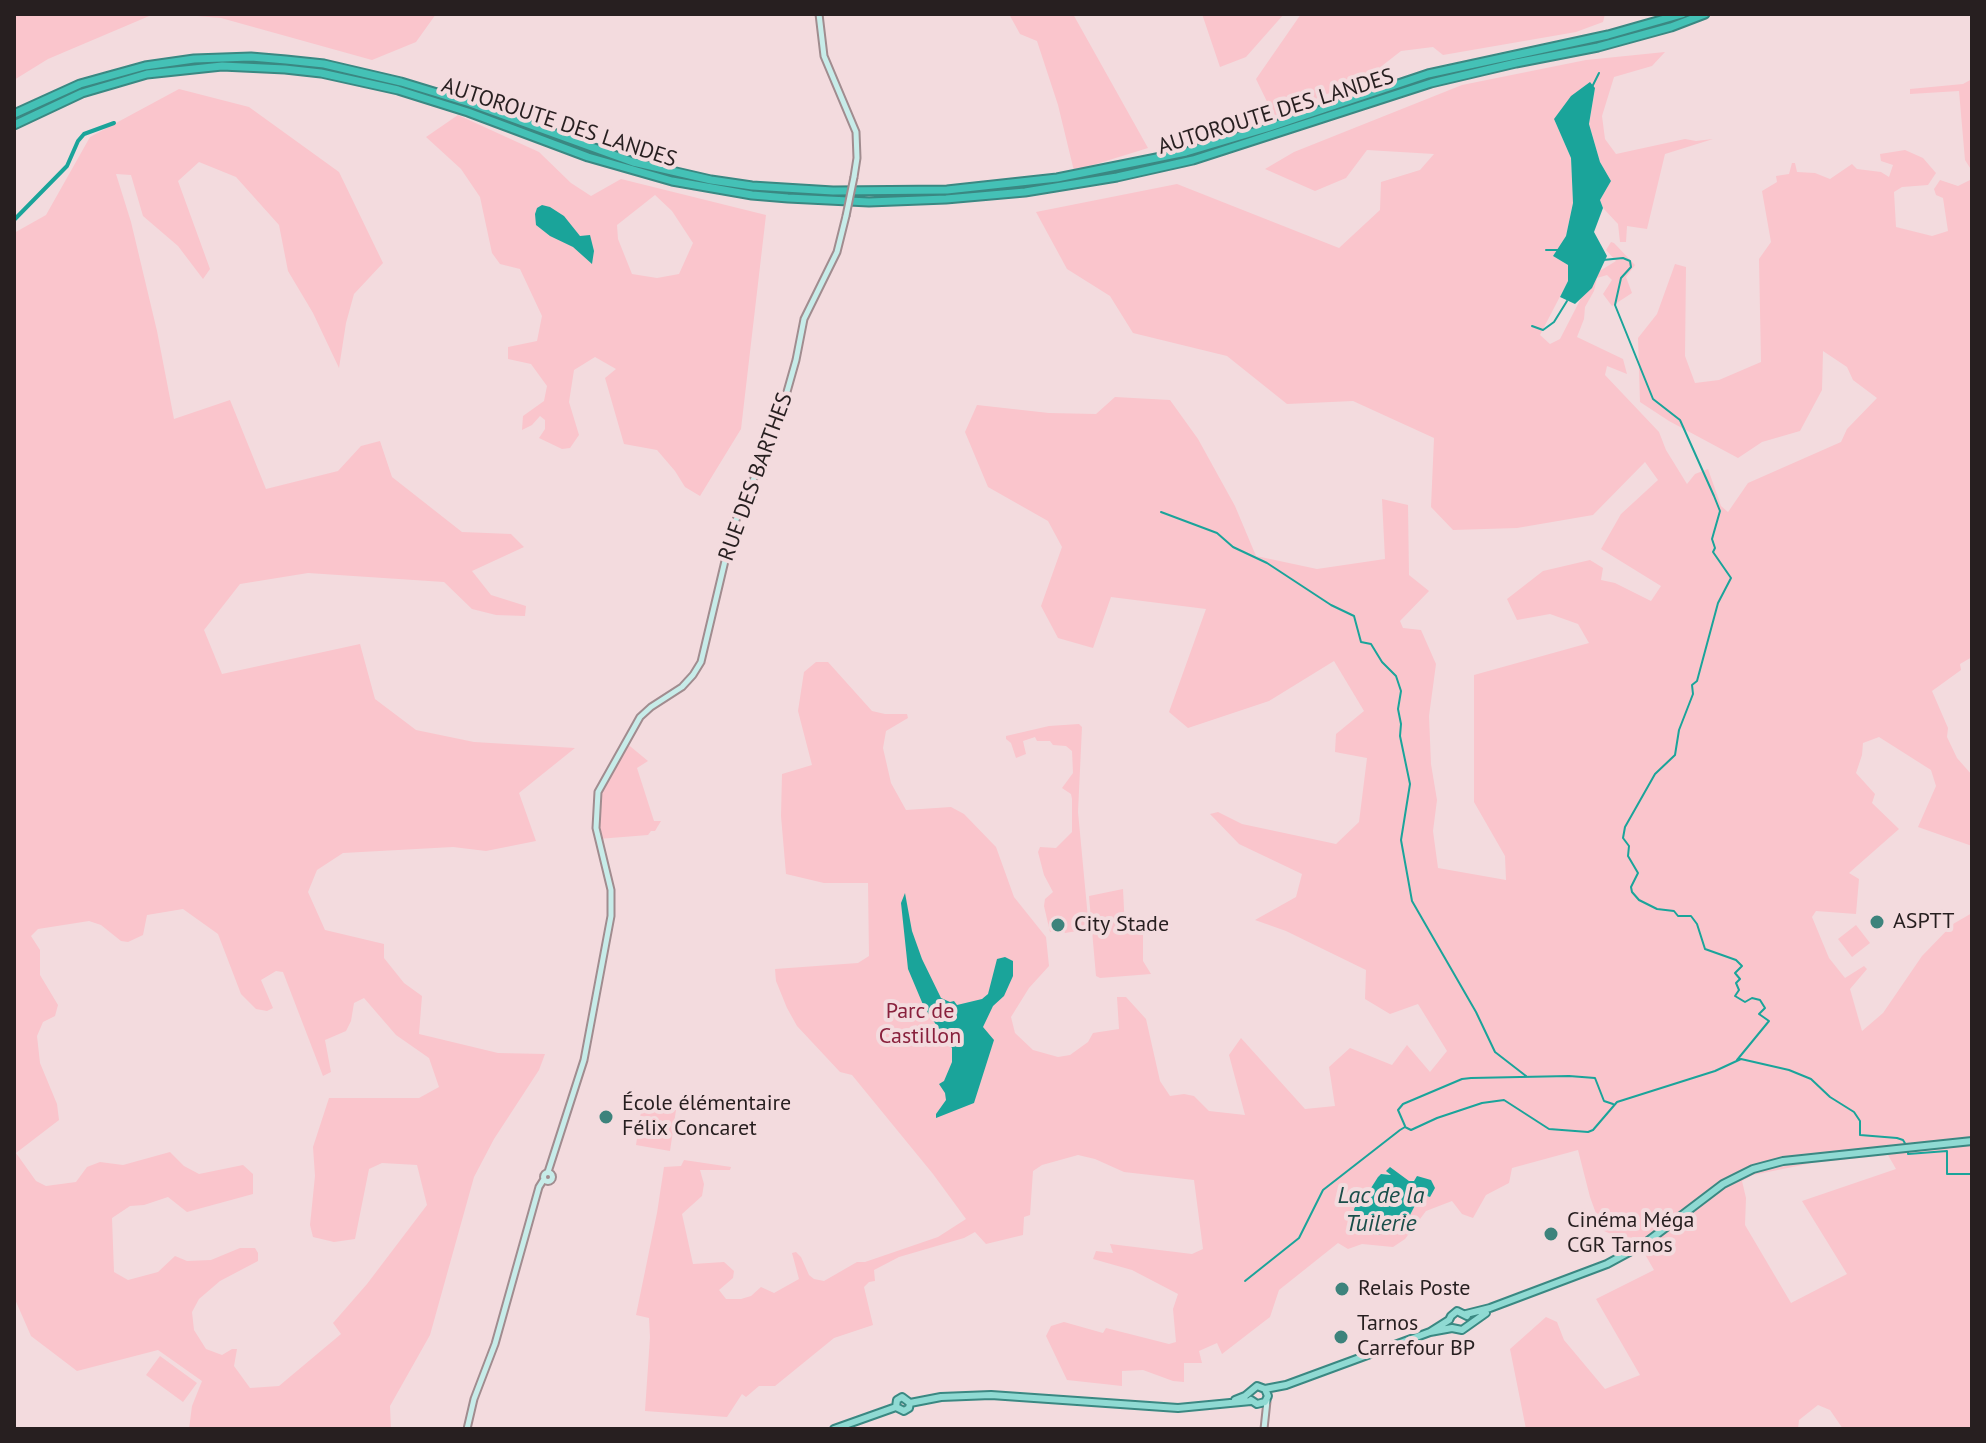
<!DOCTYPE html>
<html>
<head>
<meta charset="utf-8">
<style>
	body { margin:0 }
	#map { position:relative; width:1986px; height:1443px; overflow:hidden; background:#f3dbde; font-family:"PT Sans",sans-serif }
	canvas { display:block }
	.frame { position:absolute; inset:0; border:16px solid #271f20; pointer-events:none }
</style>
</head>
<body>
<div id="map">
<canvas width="1986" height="1443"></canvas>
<div class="frame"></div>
</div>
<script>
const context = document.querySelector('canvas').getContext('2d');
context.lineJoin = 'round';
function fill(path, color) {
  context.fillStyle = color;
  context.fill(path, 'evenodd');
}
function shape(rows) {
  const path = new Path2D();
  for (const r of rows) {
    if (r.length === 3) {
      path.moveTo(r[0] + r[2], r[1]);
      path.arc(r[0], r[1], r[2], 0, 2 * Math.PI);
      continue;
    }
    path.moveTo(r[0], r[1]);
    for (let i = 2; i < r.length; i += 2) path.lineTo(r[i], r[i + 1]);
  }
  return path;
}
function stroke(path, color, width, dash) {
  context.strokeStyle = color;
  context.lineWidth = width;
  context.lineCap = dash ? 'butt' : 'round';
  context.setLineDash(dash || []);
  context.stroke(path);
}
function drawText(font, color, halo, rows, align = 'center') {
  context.font = font + ' "PT Sans",sans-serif';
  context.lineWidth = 8;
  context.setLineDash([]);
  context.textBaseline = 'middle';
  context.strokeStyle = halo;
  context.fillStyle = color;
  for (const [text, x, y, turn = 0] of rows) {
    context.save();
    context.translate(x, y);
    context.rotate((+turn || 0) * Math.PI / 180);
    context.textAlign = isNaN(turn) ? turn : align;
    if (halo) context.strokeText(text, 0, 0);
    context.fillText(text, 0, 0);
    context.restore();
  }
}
fill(shape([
	[14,14,154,14,48,59,14,80],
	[173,14,436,14,416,42,372,60,221,18],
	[1009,14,1073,14,1148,148,1074,171,1058,105,1037,41,1020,34],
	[1202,14,1284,14,1246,57,1220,67],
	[1301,14,1605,14,1603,22,1576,32,1443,55,1433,47,1401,51,1383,65,1378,73,1274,116,1256,79],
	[1665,52,1652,66,1614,77,1602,116,1605,139,1616,154,1685,139,1696,141,1713,139,1665,154,1647,229,1627,226,1626,242,1620,242,1618,224,1603,208,1600,200,1611,181,1600,162,1589,124,1595,88,1554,119,1571,158,1573,203,1566,236,1553,256,1568,265,1568,281,1540,335,1550,344,1560,339,1593,275,1616,261,1606,250,1611,242,1614,243,1635,265,1626,277,1632,293,1612,306,1603,294,1612,280,1607,275,1597,278,1594,291,1585,307,1584,319,1577,337,1623,359,1627,374,1607,366,1605,375,1659,432,1666,450,1687,484,1695,474,1708,469,1721,506,1728,512,1748,483,1841,442,1847,429,1877,398,1853,380,1847,367,1823,351,1822,390,1800,431,1762,442,1738,458,1669,421,1640,402,1638,338,1657,314,1675,264,1686,267,1685,356,1695,383,1719,380,1761,362,1759,259,1771,242,1762,191,1777,182,1776,176,1789,174,1792,163,1795,163,1797,172,1815,173,1830,179,1852,164,1857,169,1881,172,1889,177,1893,165,1881,161,1880,154,1905,150,1923,158,1936,173,1928,185,1902,187,1894,192,1896,227,1932,236,1948,231,1943,198,1936,195,1934,189,1940,180,1958,186,1972,179,1972,657,1960,664,1961,670,1932,691,1948,728,1947,737,1957,758,1972,775,1972,846,1918,827,1936,786,1931,770,1879,737,1863,743,1862,755,1856,773,1875,794,1872,803,1899,829,1849,873,1859,879,1856,914,1816,911,1812,917,1829,958,1845,978,1864,966,1867,969,1850,989,1862,1031,1883,1013,1922,956,1953,924,1972,913,1972,1429,1843,1429,1830,1410,1818,1405,1799,1420,1798,1429,1526,1429,1510,1349,1546,1317,1557,1322,1564,1340,1605,1389,1640,1375,1596,1299,1654,1270,1635,1237,1624,1240,1602,1230,1590,1197,1578,1150,1512,1168,1509,1183,1486,1195,1473,1218,1462,1214,1452,1201,1426,1211,1405,1239,1393,1247,1362,1244,1348,1249,1338,1243,1279,1290,1270,1317,1222,1354,1217,1343,1199,1351,1202,1363,1184,1363,1184,1382,1173,1381,1143,1370,1122,1371,1122,1386,1067,1380,1046,1336,1051,1326,1064,1322,1103,1333,1106,1328,1169,1344,1176,1342,1173,1309,1178,1294,1132,1270,1093,1259,1096,1251,1113,1253,1110,1244,1192,1254,1203,1249,1194,1180,1124,1172,1095,1159,1078,1155,1042,1165,1033,1171,1030,1215,1024,1217,1023,1235,986,1244,975,1232,964,1238,899,1257,874,1270,875,1281,869,1282,864,1287,873,1325,834,1338,775,1386,759,1386,746,1397,742,1394,727,1417,645,1411,650,1337,649,1318,636,1315,657,1213,664,1167,681,1166,684,1160,731,1167,730,1170,700,1170,704,1184,702,1196,682,1214,693,1264,724,1262,734,1271,733,1278,719,1290,726,1299,741,1299,751,1296,761,1287,774,1293,799,1279,792,1253,796,1252,801,1257,809,1275,814,1279,824,1281,857,1262,865,1262,938,1237,966,1219,933,1174,852,1075,840,1072,797,1026,787,1008,776,981,775,969,858,963,869,956,868,883,824,883,786,874,781,816,782,774,812,765,798,711,804,672,816,662,828,662,872,711,885,714,907,714,908,718,886,731,883,748,891,783,906,810,951,807,964,814,996,847,1014,897,1046,937,1049,966,1029,988,1011,1017,1015,1033,1033,1050,1058,1057,1070,1055,1088,1042,1093,1033,1119,1029,1117,997,1126,997,1146,1019,1160,1081,1170,1096,1184,1094,1194,1096,1209,1111,1245,1115,1229,1055,1241,1038,1305,1109,1335,1106,1329,1067,1350,1048,1392,1065,1407,1045,1430,1072,1447,1051,1418,1004,1390,1014,1365,999,1366,970,1286,931,1255,920,1296,897,1302,874,1239,844,1210,814,1218,812,1242,824,1336,844,1359,822,1367,758,1335,752,1336,734,1364,711,1334,661,1269,701,1188,728,1169,712,1206,609,1111,597,1093,648,1058,638,1041,606,1062,547,1048,521,988,487,965,432,977,405,1049,413,1096,414,1115,397,1170,400,1198,439,1235,506,1256,556,1317,569,1385,559,1382,499,1408,505,1409,575,1429,591,1400,621,1403,628,1421,630,1436,664,1429,716,1431,764,1437,800,1433,831,1438,868,1506,880,1505,856,1474,802,1474,675,1589,643,1578,624,1550,614,1517,620,1507,599,1543,571,1590,560,1603,568,1601,580,1615,583,1651,601,1661,586,1601,549,1621,514,1658,480,1645,462,1593,515,1517,528,1453,530,1431,507,1434,438,1353,401,1287,404,1227,356,1133,333,1110,296,1067,269,1036,212,1177,184,1339,248,1380,210,1381,182,1420,170,1434,154,1367,150,1346,178,1315,191,1265,169,1294,152,1462,85,1586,60],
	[1888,1155,1896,1169,1802,1201,1847,1274,1791,1303,1745,1225,1746,1198,1742,1181,1753,1175,1812,1163],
	[1392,1173,1409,1181,1420,1179,1431,1180,1425,1195,1421,1194,1410,1215,1405,1216,1402,1225,1393,1232,1371,1188,1381,1174],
	[1972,79,1972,171,1965,160,1959,91,1910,94,1910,89,1963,84],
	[179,89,249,107,339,172,383,263,354,294,346,323,339,368,313,313,288,271,279,225,236,177,199,162,178,181,210,269,203,279,178,246,143,216,131,175,116,174,131,222,157,331,174,419,230,400,266,489,338,471,361,446,380,441,392,477,462,532,511,534,524,547,472,571,491,595,526,606,525,616,496,615,472,609,444,582,308,573,240,584,204,630,222,674,360,644,375,699,416,730,474,742,575,748,519,793,536,841,486,851,453,847,343,853,317,870,308,892,325,930,384,944,384,958,404,983,422,996,419,1034,498,1053,545,1054,539,1070,494,1139,474,1177,430,1335,390,1406,391,1429,189,1429,192,1406,202,1381,158,1350,77,1371,31,1336,14,1297,14,233,46,215,90,137],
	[183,909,218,934,241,994,256,1009,267,1011,273,1008,261,980,276,971,283,972,323,1076,331,1072,325,1040,346,1031,351,1021,354,1003,364,998,396,1035,429,1058,439,1087,419,1098,329,1098,313,1147,315,1176,310,1225,313,1237,334,1242,355,1239,369,1169,382,1163,417,1165,427,1205,367,1284,333,1323,341,1334,279,1386,250,1388,234,1366,237,1349,232,1349,222,1355,206,1349,194,1330,192,1312,199,1299,220,1281,258,1261,258,1253,255,1248,240,1248,211,1260,187,1261,175,1256,158,1272,128,1280,114,1272,112,1218,130,1206,144,1205,168,1197,187,1212,253,1194,253,1174,243,1165,199,1174,184,1166,170,1152,123,1165,100,1162,87,1167,76,1182,46,1186,36,1181,16,1153,59,1120,57,1104,40,1063,37,1036,43,1022,55,1016,58,1005,40,975,40,950,31,936,38,929,89,921,101,925,121,941,128,942,143,935,147,915],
	[458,115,539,152,571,183,591,196,621,179,766,215,741,429,700,496,685,487,675,471,657,450,624,444,605,378,616,369,595,357,574,370,569,402,579,435,570,448,562,449,539,438,545,429,545,420,540,416,532,425,522,430,523,416,544,401,547,386,531,364,508,359,508,347,537,341,542,316,520,269,500,264,492,253,480,197,461,169,426,137],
	[655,195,672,211,693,243,679,274,657,278,632,274,618,239,617,225],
	[1079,724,1082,727,1078,812,1089,929,1065,933,1063,930,1050,932,1044,906,1045,899,1053,892,1044,875,1038,852,1040,847,1056,848,1072,832,1072,799,1071,794,1062,788,1073,773,1072,751,1066,746,1053,745,1050,741,1037,741,1035,737,1023,741,1026,754,1016,758,1011,743,1006,739,1006,736,1049,726],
	[625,742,648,761,637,768,654,821,661,821,655,831,651,831,648,835,598,839,598,792],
	[1123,889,1125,929,1143,929,1143,961,1151,974,1100,978,1096,976,1089,896],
	[1856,925,1870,943,1852,957,1838,939],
	[642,1105,676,1110,670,1151,636,1145],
	[160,1356,197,1383,183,1402,146,1375]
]), '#fac5cc');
fill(shape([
	[1590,82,1595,88,1589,124,1600,162,1611,181,1600,200,1603,208,1594,232,1607,256,1592,288,1575,304,1560,297,1568,281,1568,265,1553,256,1566,236,1573,203,1571,158,1554,119,1571,96],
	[542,205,550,207,564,216,580,236,590,235,594,251,592,264,573,247,550,236,536,225,535,214,537,208],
	[905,893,912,931,922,959,941,998,950,1002,954,1001,957,1005,982,999,988,994,997,959,1005,957,1013,961,1013,976,1004,996,993,1006,983,1027,994,1040,974,1103,936,1118,936,1114,946,1100,945,1093,939,1084,944,1081,952,1062,952,1048,924,1007,908,969,901,903],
	[1390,1167,1409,1181,1414,1181,1417,1176,1431,1180,1435,1188,1430,1197,1421,1194,1410,1215,1405,1216,1403,1225,1397,1230,1377,1235,1369,1231,1356,1219,1354,1209,1364,1191,1371,1188,1378,1177,1381,1174,1391,1175,1386,1171]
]), '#1aa49a');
stroke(shape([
	[1592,87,1599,73],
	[1546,250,1558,250],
	[1603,260,1623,258,1630,261,1631,267,1621,278,1615,305,1653,399,1680,420,1714,496,1720,511,1712,539,1715,548,1713,552,1731,578,1718,603,1697,681,1692,685,1693,694,1679,730,1675,755,1655,774,1625,827,1623,838,1629,846,1628,856,1638,873,1631,887,1632,892,1639,900,1657,909,1674,911,1678,916,1691,916,1697,924,1705,949,1736,960,1742,966,1735,973,1740,979,1736,983,1739,990,1735,996,1745,1002,1752,998,1760,1000,1765,1008,1759,1014,1769,1021,1737,1060],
	[1532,326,1543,330,1554,322,1567,301],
	[1161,512,1217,533,1233,547,1267,563,1331,605,1354,616,1361,642,1371,644,1382,662,1396,676,1401,691,1398,709,1401,724,1400,736,1410,784,1401,840,1412,901,1476,1012,1495,1052,1526,1076],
	[1405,1126,1398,1110,1403,1104,1462,1079,1471,1078,1569,1076,1595,1078,1604,1101,1613,1104],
	[1908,1151,1908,1154,1947,1151,1947,1174,1972,1174],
	[1245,1281,1299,1238,1323,1190,1400,1130,1405,1127,1411,1130,1437,1118,1482,1103,1504,1100,1549,1129,1588,1132,1593,1130,1617,1102,1715,1071,1741,1059,1789,1070,1811,1079,1830,1097,1854,1112,1860,1121,1860,1135,1897,1138,1903,1140,1906,1145]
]), '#1aa49a', 2);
stroke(shape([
	[14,220,67,166,78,141,84,134,114,123]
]), '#1aa49a', 4);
const secondary = shape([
	[819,14,824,56,856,132,857,158,854,177],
	[548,1172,584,1060,611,916,611,890,596,828,598,792,640,717,651,707,682,687,693,675,701,662,733,527,779,420,796,360,804,319,837,252,846,216],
	[548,1177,4.5],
	[467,1429,474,1399,495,1344,539,1187,544,1179],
	[1264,1429,1267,1401]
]);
const primary = shape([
	[1466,1314,1490,1308,1607,1264,1644,1244,1723,1184,1753,1169,1783,1161,1972,1141],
	[1449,1320,1451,1316,1457,1311,1467,1316],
	[1430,1332,1452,1328,1462,1330,1486,1313],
	[1235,1400,1245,1396,1257,1386,1265,1389,1286,1385,1430,1332,1449,1320],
	[1251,1400,1257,1404,1265,1402,1268,1396,1265,1389],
	[910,1403,941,1397,991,1395,1178,1408,1251,1401],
	[896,1407,897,1400,902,1397,910,1403],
	[896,1407,904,1411,909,1408,910,1403],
	[834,1429,896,1407]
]);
const highway = shape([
	[14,114,80,84,145,66,194,59,251,57,286,60,324,64,401,82,470,103,633,162,711,180,752,186,833,191,947,190,1057,178,1186,152,1267,128,1428,74,1608,35,1682,14],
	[14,125,82,93,147,74,222,66,285,69,321,73,398,90,468,112,588,157,672,181,752,195,788,198,869,202,946,199,1025,192,1117,177,1193,160,1431,83,1516,63,1598,47,1671,27,1705,14]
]);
stroke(secondary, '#a18c8f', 9);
stroke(primary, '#3a8882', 10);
stroke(highway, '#3a8882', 11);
stroke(secondary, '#c7ece9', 5);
stroke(primary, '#8fdad3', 6);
stroke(highway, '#44c1b6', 7);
const secondaryBridge = shape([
	[846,216,854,177]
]);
stroke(secondaryBridge, '#a18c8f', 9, []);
stroke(secondaryBridge, '#c7ece9', 5);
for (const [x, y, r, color] of [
	[1877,922,8,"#3d837c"],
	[1058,925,8,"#3d837c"],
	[606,1117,8,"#3d837c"],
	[1551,1234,8,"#3d837c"],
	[1342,1289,8,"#3d837c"],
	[1341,1337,8,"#3d837c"]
]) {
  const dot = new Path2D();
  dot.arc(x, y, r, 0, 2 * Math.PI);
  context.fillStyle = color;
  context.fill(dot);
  stroke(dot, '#f3dbde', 3);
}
drawText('22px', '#271f20', '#f3dbde', [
	["AUTOROUTE DES LANDES",1276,112,-17],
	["AUTOROUTE DES LANDES",559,123,18],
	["RUE DES BARTHES",756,477,-70]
]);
drawText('22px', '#271f20', '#f3dbde', [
	["ASPTT",1893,922],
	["City Stade",1074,925],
	["École élémentaire",622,1104],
	["Félix Concaret",622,1129],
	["Cinéma Méga",1567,1221],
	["CGR Tarnos",1567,1246],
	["Relais Poste",1358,1289],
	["Tarnos",1357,1324],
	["Carrefour BP",1357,1349]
], 'left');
drawText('22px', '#89213d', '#f3dbde', [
	["Parc de",920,1012],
	["Castillon",920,1037]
]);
drawText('italic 24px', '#1a4e4a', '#f3dbde', [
	["Lac de la",1381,1196],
	["Tuilerie",1381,1224]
]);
</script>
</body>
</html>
